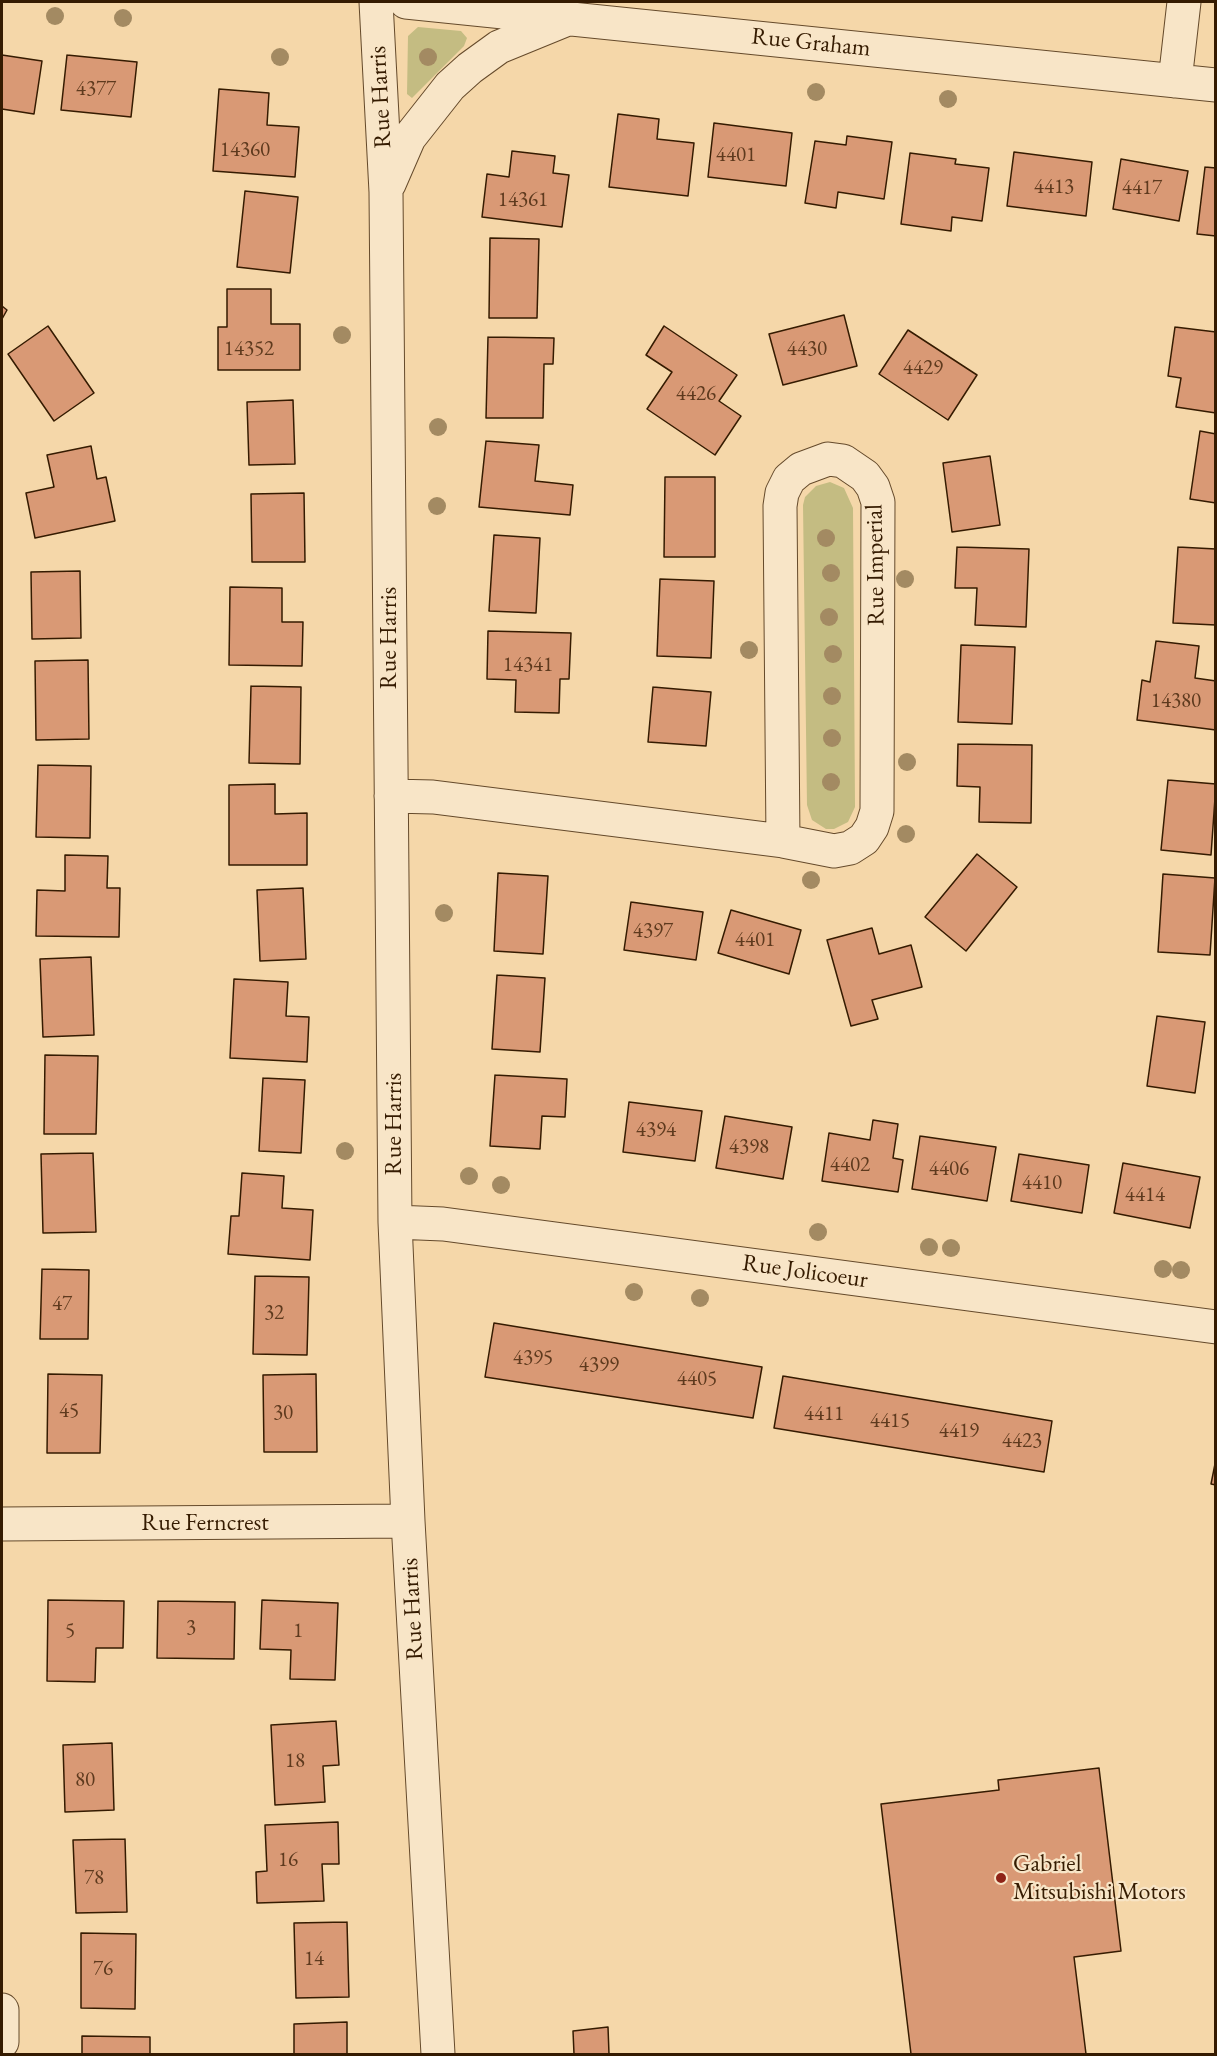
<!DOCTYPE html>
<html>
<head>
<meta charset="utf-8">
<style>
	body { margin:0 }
	#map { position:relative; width:1217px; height:2056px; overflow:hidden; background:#f5d7a9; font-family:"EB Garamond",serif }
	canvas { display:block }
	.frame { position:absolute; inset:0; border:3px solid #351b01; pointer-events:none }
</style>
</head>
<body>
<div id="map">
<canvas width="1217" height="2056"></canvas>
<div class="frame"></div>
</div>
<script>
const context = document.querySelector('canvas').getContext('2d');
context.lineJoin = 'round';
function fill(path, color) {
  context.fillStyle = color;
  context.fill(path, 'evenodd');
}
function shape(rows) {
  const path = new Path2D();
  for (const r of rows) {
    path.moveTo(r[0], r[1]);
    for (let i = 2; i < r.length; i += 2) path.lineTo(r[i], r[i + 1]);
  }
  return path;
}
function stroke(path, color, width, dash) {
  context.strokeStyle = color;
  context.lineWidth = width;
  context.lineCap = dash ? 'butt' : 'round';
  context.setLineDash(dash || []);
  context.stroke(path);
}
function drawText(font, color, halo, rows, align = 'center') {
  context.font = font + ' "EB Garamond",serif';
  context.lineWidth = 4.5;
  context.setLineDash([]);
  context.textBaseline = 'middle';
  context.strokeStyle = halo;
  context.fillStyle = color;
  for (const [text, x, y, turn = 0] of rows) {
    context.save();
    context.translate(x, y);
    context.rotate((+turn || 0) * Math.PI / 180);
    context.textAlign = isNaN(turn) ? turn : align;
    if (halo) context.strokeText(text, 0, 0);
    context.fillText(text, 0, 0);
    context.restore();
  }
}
fill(shape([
	[418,27,461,31,467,38,464,46,412,98,407,94,408,36],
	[830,482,844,488,853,508,855,807,848,822,834,829,826,829,812,820,807,805,803,505,805,497,816,486]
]), '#c4bc82');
const building = shape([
	[2,55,42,61,34,114,2,109,2,55],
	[67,55,137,62,131,117,61,110,67,55],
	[219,89,269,93,267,125,299,127,295,177,213,171,219,89],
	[618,114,659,119,657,139,694,143,688,196,609,187,618,114],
	[714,123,792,133,786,186,708,177,714,123],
	[847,136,892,142,884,199,838,192,836,208,805,203,815,141,846,145,847,136],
	[512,151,555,156,553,173,569,175,562,227,482,217,487,174,509,177,512,151],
	[1014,152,1092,162,1086,216,1007,206,1014,152],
	[910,153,956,159,955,164,989,168,982,221,952,217,951,231,901,224,910,153],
	[1121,159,1188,171,1179,221,1113,209,1121,159],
	[1205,167,1216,168,1216,236,1197,234,1205,167],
	[245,191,298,197,290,273,237,267,245,191],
	[490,238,539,239,537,318,489,318,490,238],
	[227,289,271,289,271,324,300,324,300,370,218,370,218,327,227,327,227,289],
	[2,306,7,310,2,319,2,306],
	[844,315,857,366,783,385,769,334,844,315],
	[48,326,94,393,54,421,8,354,48,326],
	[664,326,737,375,719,401,741,416,715,455,647,409,672,372,646,355,664,326],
	[1175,327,1216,332,1216,413,1176,407,1181,378,1168,376,1175,327],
	[908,330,977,375,948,420,879,374,908,330],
	[488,337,554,338,553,364,544,364,543,418,486,418,488,337],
	[293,400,295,464,249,465,247,402,293,400],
	[1200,431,1216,434,1216,503,1190,499,1200,431],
	[486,441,539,445,535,481,573,485,570,515,479,507,486,441],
	[91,446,97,479,106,477,115,521,35,538,26,493,54,487,47,455,91,446],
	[990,456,1000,525,952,532,943,463,990,456],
	[665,477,715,477,715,557,664,557,665,477],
	[304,493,305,562,252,562,251,494,304,493],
	[494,535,540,538,536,613,489,611,494,535],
	[957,547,1029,549,1026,627,975,625,977,588,955,588,957,547],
	[1178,547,1216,549,1216,625,1173,623,1178,547],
	[80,571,81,638,32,639,31,572,80,571],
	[660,579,714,581,711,658,657,656,660,579],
	[230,587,282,588,282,622,303,622,302,666,229,665,230,587],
	[488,631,571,633,569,679,560,679,559,713,515,712,516,680,487,679,488,631],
	[1156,641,1199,646,1195,678,1216,681,1216,730,1137,720,1142,680,1150,682,1156,641],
	[961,645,1015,647,1012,724,958,722,961,645],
	[88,660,89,739,36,740,35,661,88,660],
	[251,686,301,687,300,764,249,763,251,686],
	[653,687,711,692,706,746,648,742,653,687],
	[958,744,1032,745,1031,823,979,822,980,787,957,786,958,744],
	[38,765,91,766,90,838,36,837,38,765],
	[1168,780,1216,784,1211,855,1161,850,1168,780],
	[275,784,275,814,307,813,307,865,229,865,229,785,275,784],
	[977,854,1017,887,966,951,925,917,977,854],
	[65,855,108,856,107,888,120,888,119,937,36,936,37,890,65,891,65,855],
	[498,873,548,876,543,954,494,951,498,873],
	[1163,874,1215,878,1210,955,1158,952,1163,874],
	[303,888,306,959,260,961,257,890,303,888],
	[631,902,703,912,696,960,624,950,631,902],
	[731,910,801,930,789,974,718,953,731,910],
	[872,928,879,954,911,945,922,987,872,1000,878,1019,851,1026,827,940,872,928],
	[91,957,94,1035,43,1037,40,959,91,957],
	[497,975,545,978,540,1052,492,1049,497,975],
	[234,979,288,982,286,1016,309,1017,307,1062,230,1058,234,979],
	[1157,1016,1205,1022,1195,1093,1147,1086,1157,1016],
	[45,1055,98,1056,96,1134,44,1134,45,1055],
	[495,1075,567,1079,565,1117,542,1116,540,1149,490,1146,495,1075],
	[263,1078,305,1080,301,1153,259,1151,263,1078],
	[629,1102,702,1111,695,1161,623,1152,629,1102],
	[725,1116,792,1127,783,1179,716,1168,725,1116],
	[873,1120,898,1124,893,1158,903,1160,898,1192,822,1181,829,1133,870,1140,873,1120],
	[920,1136,996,1147,987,1201,912,1189,920,1136],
	[93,1153,96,1232,43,1233,41,1154,93,1153],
	[1019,1154,1089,1165,1082,1213,1011,1201,1019,1154],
	[1123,1163,1200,1177,1190,1228,1114,1213,1123,1163],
	[242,1173,284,1176,282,1208,313,1210,310,1260,228,1254,231,1216,239,1216,242,1173],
	[42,1269,89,1270,88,1339,40,1339,42,1269],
	[255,1276,309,1277,307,1355,253,1354,255,1276],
	[494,1323,762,1367,753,1418,485,1377,494,1323],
	[48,1374,102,1375,100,1453,47,1453,48,1374],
	[316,1374,317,1452,264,1452,263,1375,316,1374],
	[783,1376,1052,1421,1044,1472,774,1428,783,1376],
	[1216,1459,1216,1485,1211,1484,1216,1459],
	[48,1600,124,1601,123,1648,96,1648,95,1682,47,1681,48,1600],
	[262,1600,338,1603,335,1680,290,1679,291,1650,260,1649,262,1600],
	[158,1601,235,1602,234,1659,157,1658,158,1601],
	[336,1721,339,1765,323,1766,325,1802,275,1805,271,1725,336,1721],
	[112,1743,114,1810,65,1812,63,1745,112,1743],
	[1099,1768,1121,1951,1074,1957,1086,2054,911,2054,881,1804,999,1790,998,1780,1099,1768],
	[338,1822,339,1864,322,1864,324,1901,257,1903,256,1872,267,1871,265,1825,338,1822],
	[125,1839,127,1912,76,1913,73,1840,125,1839],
	[347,1922,349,1997,296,1998,294,1923,347,1922],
	[81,1933,136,1934,135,2009,81,2008,81,1933],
	[347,2022,347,2054,294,2054,294,2024,347,2022],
	[608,2027,609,2054,574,2054,573,2031,608,2027],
	[82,2036,150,2037,150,2054,82,2054,82,2036]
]);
fill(building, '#d99975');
stroke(building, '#351b01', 1.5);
const minor = shape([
	[376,2,386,192,395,1222,408,1521,438,2054],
	[406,2,1216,85],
	[1175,81,1184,2],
	[389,184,409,138,450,86,470,68,499,47,565,20],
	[391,796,433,797,783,841,834,851,850,848,864,839,872,827,877,811,878,502,873,487,865,476,843,461,828,459,801,469,789,479,782,493,780,506,783,841],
	[395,1222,443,1224,1216,1327],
	[2,1524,408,1521],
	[2,2010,2,2042]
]);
stroke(minor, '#654a2b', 35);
stroke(minor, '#f8e5c7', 33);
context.fillStyle = '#a38a62';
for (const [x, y] of [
	[55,16],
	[123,18],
	[280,57],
	[428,57],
	[816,92],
	[948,99],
	[342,335],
	[438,427],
	[437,506],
	[826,538],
	[831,573],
	[905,579],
	[829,617],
	[749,650],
	[833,654],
	[832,696],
	[832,738],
	[907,762],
	[831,782],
	[906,834],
	[811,880],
	[444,913],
	[345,1151],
	[469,1176],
	[501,1185],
	[818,1232],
	[929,1247],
	[951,1248],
	[1163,1269],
	[1181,1270],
	[634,1292],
	[700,1298]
]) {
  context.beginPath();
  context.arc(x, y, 9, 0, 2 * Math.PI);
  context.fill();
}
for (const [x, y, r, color] of [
	[1001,1878,6,"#8f2418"]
]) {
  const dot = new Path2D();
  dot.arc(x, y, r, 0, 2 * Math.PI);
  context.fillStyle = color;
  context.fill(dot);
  stroke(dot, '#f8e5c7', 2);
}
drawText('21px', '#5e3a1e', null, [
	["4377",96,89],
	["14360",245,150],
	["4401",736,155],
	["4413",1054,187],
	["4417",1142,188],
	["14361",523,200],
	["14352",249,349],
	["4430",807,349],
	["4429",923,368],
	["4426",696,394],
	["14341",528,665],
	["14380",1176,701],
	["4397",653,931],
	["4401",755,940],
	["4394",656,1130],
	["4398",749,1147],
	["4402",850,1165],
	["4406",949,1169],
	["4410",1042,1183],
	["4414",1145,1195],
	["47",62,1304],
	["32",274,1313],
	["4395",533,1358],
	["4399",599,1365],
	["4405",697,1379],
	["45",69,1411],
	["30",283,1413],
	["4411",824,1414],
	["4415",890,1421],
	["4419",959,1431],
	["4423",1022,1441],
	["3",191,1628],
	["5",70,1631],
	["1",298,1631],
	["18",295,1761],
	["80",85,1780],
	["16",288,1860],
	["78",94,1878],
	["14",314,1959],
	["76",103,1969]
]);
drawText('24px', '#351b01', '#f8e5c7', [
	["Rue Graham",811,43,6],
	["Rue Harris",381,97,-93],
	["Rue Imperial",876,565,-91],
	["Rue Harris",389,638,-90],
	["Rue Harris",394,1124,-90],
	["Rue Jolicoeur",805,1272,8],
	["Rue Ferncrest",205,1523],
	["Rue Harris",413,1609,-93]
]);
drawText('24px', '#351b01', '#f8e5c7', [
	["Gabriel",1013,1864],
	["Mitsubishi Motors",1013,1892]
], 'left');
</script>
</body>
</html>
